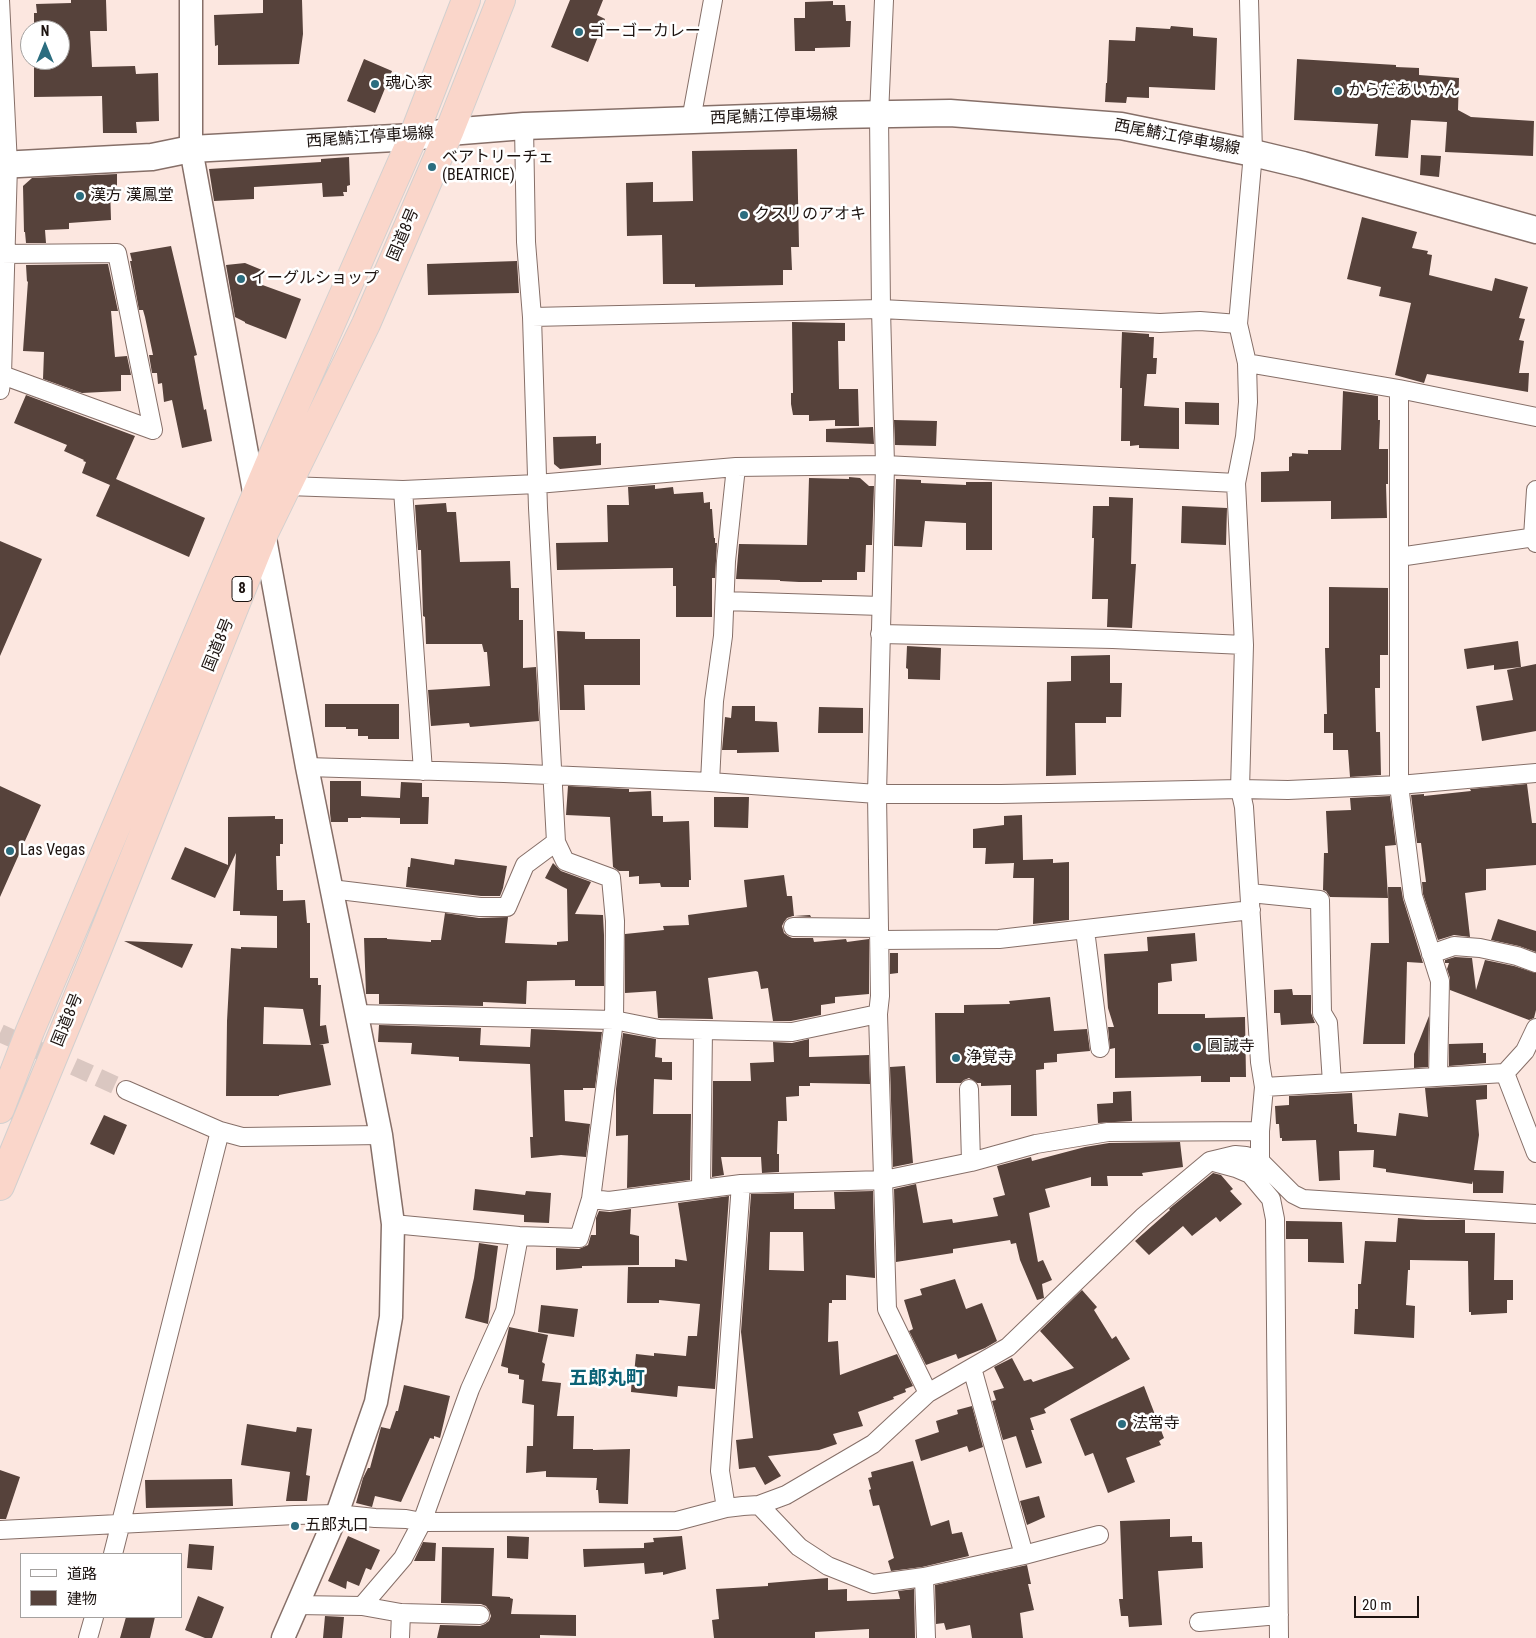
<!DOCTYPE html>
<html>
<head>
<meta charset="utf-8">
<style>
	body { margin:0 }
	#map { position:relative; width:1536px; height:1638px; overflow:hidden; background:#fce7e0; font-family:"Roboto Condensed","Noto Sans JP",sans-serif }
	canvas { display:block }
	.legend { position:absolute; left:20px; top:1553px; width:162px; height:65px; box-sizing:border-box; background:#fff; border:1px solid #a4a19f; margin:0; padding:6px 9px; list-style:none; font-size:15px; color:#1c1310 }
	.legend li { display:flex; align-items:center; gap:10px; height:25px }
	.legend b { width:25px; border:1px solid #a4a19f }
	.north { position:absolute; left:20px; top:20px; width:50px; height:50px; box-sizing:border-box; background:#fff; border:1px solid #a4a19f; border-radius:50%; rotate:0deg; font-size:14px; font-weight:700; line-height:20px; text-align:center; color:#1c1310 }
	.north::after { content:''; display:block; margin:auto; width:18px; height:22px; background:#2b6d7f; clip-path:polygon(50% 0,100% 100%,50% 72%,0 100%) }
	.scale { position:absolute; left:1354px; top:1596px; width:65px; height:22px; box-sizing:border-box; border:2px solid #1c1310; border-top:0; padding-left:6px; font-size:15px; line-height:18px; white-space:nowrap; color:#1c1310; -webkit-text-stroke:4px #fff; paint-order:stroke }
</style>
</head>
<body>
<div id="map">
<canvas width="1536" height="1638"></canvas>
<ul class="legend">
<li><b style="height:6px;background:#fff"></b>道路</li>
<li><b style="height:14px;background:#56423b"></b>建物</li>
</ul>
<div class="north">N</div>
<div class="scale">20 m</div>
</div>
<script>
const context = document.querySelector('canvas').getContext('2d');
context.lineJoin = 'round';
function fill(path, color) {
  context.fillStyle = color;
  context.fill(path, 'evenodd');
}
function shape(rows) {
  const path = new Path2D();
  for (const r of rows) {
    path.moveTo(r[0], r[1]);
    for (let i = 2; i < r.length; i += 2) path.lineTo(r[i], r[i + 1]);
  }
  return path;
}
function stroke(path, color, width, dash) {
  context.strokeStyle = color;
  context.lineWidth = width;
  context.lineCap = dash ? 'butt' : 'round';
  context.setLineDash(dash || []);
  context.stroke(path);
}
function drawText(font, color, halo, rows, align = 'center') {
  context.font = font + ' "Roboto Condensed","Noto Sans JP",sans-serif';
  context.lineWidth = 5;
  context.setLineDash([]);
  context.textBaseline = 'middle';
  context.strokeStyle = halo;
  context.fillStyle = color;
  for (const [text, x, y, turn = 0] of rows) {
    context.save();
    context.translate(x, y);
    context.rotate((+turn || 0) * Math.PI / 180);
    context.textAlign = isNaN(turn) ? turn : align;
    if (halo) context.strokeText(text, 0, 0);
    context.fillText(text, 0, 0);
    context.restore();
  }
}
fill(shape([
	[71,0,106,0,107,31,90,31,92,67,135,66,136,74,158,73,159,121,136,122,137,133,103,133,102,96,34,97,34,60,60,60,60,30,34,30,34,13,37,13,36,4,71,3],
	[263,0,302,0,303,34,299,64,218,65,218,45,215,46,214,15,263,13],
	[570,0,603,0,597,15,605,19,588,62,551,47],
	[833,1,833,5,845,5,846,21,851,21,850,47,815,48,815,51,795,51,794,18,805,18,805,2],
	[1171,26,1193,28,1193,36,1217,38,1215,90,1149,87,1149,98,1127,97,1126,103,1105,102,1106,83,1107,83,1109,40,1135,41,1136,27,1170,29],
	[364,59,392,71,375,113,347,101],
	[1297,59,1396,65,1396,67,1419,68,1419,75,1459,78,1458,110,1471,117,1534,121,1533,156,1445,152,1447,122,1411,120,1408,158,1375,156,1378,124,1294,120],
	[797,149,799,247,791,247,792,270,783,270,783,285,695,287,695,284,663,284,662,235,627,236,626,183,653,182,653,202,693,201,692,151],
	[1421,155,1441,156,1439,177,1420,175],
	[349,157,350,185,347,186,347,192,343,192,344,196,323,197,322,183,254,187,254,199,214,201,209,169,321,162,321,159],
	[117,174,117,187,110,188,111,220,69,223,69,229,45,230,46,243,26,243,25,232,24,232,23,186,32,178],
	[1362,217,1417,232,1412,248,1428,251,1427,254,1432,255,1429,275,1492,291,1495,278,1528,287,1519,318,1525,319,1519,340,1524,341,1519,373,1529,373,1528,392,1427,374,1424,383,1395,375,1411,303,1379,296,1381,287,1347,279],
	[171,246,197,355,194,356,204,410,206,409,212,441,182,448,172,400,164,402,162,383,158,384,157,373,152,373,149,355,153,355,145,317,143,310,139,310,130,261,132,261,130,253],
	[517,261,519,293,428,295,427,264],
	[245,263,262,270,257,283,301,299,286,339,245,323,245,322,235,317,226,265],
	[108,264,118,311,111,311,115,357,127,356,131,375,121,375,121,391,82,393,43,379,44,352,23,351,28,281,27,282,26,265],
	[792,322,845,323,845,341,838,341,839,389,858,389,859,426,835,426,835,420,809,421,809,415,793,415,791,404,791,393,793,393],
	[1122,332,1149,334,1149,337,1154,337,1153,358,1157,358,1156,374,1147,374,1144,406,1179,408,1179,449,1139,448,1139,445,1130,446,1130,441,1121,441,1122,388,1120,388],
	[1343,391,1378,396,1378,420,1380,420,1379,449,1388,449,1388,484,1386,484,1387,518,1331,519,1331,501,1261,502,1261,472,1289,471,1289,457,1292,456,1292,453,1308,454,1308,450,1341,450],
	[26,395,135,436,116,479,205,518,189,557,96,516,110,485,82,473,86,462,83,461,84,460,64,451,67,445,14,423],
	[1185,402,1219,403,1219,425,1185,424],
	[894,420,937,421,936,446,895,445],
	[873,427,874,444,826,442,826,429],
	[596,436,596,444,601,443,601,465,560,469,554,464,553,437],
	[849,477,860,478,869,486,874,486,872,545,866,545,865,572,857,572,857,580,822,580,822,582,799,582,780,581,780,580,736,579,739,544,807,545,809,478,849,479],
	[896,479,921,480,921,483,966,485,966,482,992,482,992,550,966,550,966,523,925,521,922,547,894,546],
	[655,485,655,489,673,487,674,494,703,492,704,503,710,502,710,509,712,509,714,538,715,538,715,543,717,543,715,578,712,578,712,617,676,617,676,586,673,586,673,568,557,570,556,543,608,542,607,505,629,505,628,487],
	[1109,497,1133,498,1131,564,1136,564,1132,628,1107,627,1108,599,1092,599,1094,538,1092,538,1093,506,1109,506],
	[446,503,447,512,456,512,460,562,510,561,511,588,519,588,519,620,523,620,523,668,536,667,539,721,470,727,469,723,431,726,428,690,490,686,487,652,484,652,482,644,426,644,425,617,423,616,421,550,418,550,415,505],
	[1182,506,1227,508,1226,545,1181,543],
	[0,541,42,559,0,656],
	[1329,587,1388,588,1388,655,1380,655,1380,688,1375,688,1376,732,1380,732,1381,775,1350,777,1348,750,1333,750,1333,733,1324,733,1324,714,1327,714,1325,648,1329,648],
	[557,631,585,632,585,639,640,639,640,685,584,685,585,710,560,710],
	[1518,641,1521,667,1494,670,1494,665,1467,669,1464,649],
	[907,646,941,648,940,680,908,679,908,669,906,668],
	[1110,655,1110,683,1122,683,1121,717,1106,717,1106,723,1075,723,1076,775,1046,776,1047,682,1071,681,1071,656],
	[1536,664,1536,731,1482,741,1476,706,1513,700,1507,670],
	[325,704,399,704,399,739,368,739,368,736,358,736,358,729,346,729,346,727,325,727],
	[732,706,755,706,755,721,777,722,779,752,737,753,737,750,722,750,725,717,731,718],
	[819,707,863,708,863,733,818,733],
	[330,781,361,781,361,796,400,798,401,782,422,783,422,797,429,797,428,824,400,824,400,818,361,817,361,818,348,818,348,822,331,822,330,813],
	[1527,784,1532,823,1536,823,1536,865,1486,869,1486,890,1465,893,1470,937,1454,935,1438,940,1423,894,1422,882,1426,882,1421,843,1417,843,1411,795,1424,794,1424,796,1471,791,1470,789],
	[0,786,41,805,0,897],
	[568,786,629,789,629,792,651,791,652,816,663,816,663,822,689,821,691,880,689,880,689,887,661,887,660,883,639,884,639,876,629,877,629,871,619,871,613,867,610,817,566,815],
	[1390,796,1396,845,1385,846,1388,898,1330,897,1326,891,1323,890,1324,853,1328,853,1326,811,1351,810,1350,798],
	[714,797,749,797,748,828,714,827],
	[1022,815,1023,860,1053,859,1053,863,1069,862,1069,920,1033,924,1034,878,1013,878,1014,863,985,864,986,848,973,848,973,829,1004,825,1004,816],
	[275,816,275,819,283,819,283,844,280,844,280,856,276,856,277,890,283,890,283,901,305,900,307,923,310,923,310,978,318,978,318,985,321,985,320,1026,326,1025,329,1043,319,1045,323,1045,331,1085,279,1095,279,1096,226,1096,227,1021,231,948,241,949,241,947,277,948,277,916,240,915,240,911,233,911,236,853,215,898,171,879,185,847,228,865,228,817],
	[264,1007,303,1009,311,1045,263,1044],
	[411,858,454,865,455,859,507,866,503,888,500,896,481,896,406,887,408,867,410,867],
	[553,863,561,871,591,882,575,914,603,915,604,935,604,986,575,986,575,980,527,981,526,1004,483,1002,483,1006,379,1004,379,994,366,994,364,938,387,938,387,939,431,942,431,940,441,940,445,913,479,918,508,917,505,943,557,945,557,942,568,941,567,889,545,878],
	[784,875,787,896,792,896,794,916,810,915,811,917,793,916,787,918,784,922,782,926,784,933,788,936,792,938,813,938,814,942,846,939,847,942,869,939,869,994,835,997,835,1003,821,1005,821,1015,791,1021,773,1021,768,988,761,989,758,972,756,971,708,978,713,1019,658,1018,656,991,625,993,625,934,664,930,663,926,689,925,688,915,747,907,744,880],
	[1388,887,1401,887,1403,899,1423,963,1407,962,1405,1044,1363,1044,1371,943,1389,943],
	[1498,919,1536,931,1536,952,1519,946,1491,940],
	[1195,933,1197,961,1171,964,1172,981,1158,983,1158,1014,1205,1014,1205,1018,1245,1017,1246,1077,1230,1077,1230,1082,1201,1082,1201,1076,1115,1078,1115,1048,1110,1049,1108,1027,1114,1027,1108,1008,1104,954,1148,951,1147,937],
	[124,941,193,944,182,968],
	[890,953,898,953,898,973,890,974],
	[1455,957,1472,958,1476,990,1485,960,1514,966,1536,973,1536,1010,1534,1018,1529,1020,1450,990,1450,978,1447,969,1449,963,1445,963,1445,960],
	[1292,989,1293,995,1311,995,1311,1013,1315,1023,1281,1025,1280,1013,1274,1013,1274,990],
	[1050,997,1054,1031,1087,1029,1090,1051,1057,1054,1057,1062,1044,1063,1044,1069,1036,1070,1037,1116,1011,1116,1011,1085,981,1086,981,1083,977,1083,969,1078,964,1080,961,1083,936,1083,935,1013,964,1013,964,1005,1010,1004,1009,1001],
	[1429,1016,1428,1067,1414,1068,1414,1054],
	[379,1025,481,1028,480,1045,530,1047,531,1029,602,1032,595,1088,583,1088,583,1090,564,1090,565,1121,590,1124,586,1157,561,1155,531,1158,530,1137,533,1137,530,1064,459,1061,459,1057,411,1054,412,1043,378,1042],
	[623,1033,656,1039,655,1057,662,1058,662,1062,672,1062,672,1080,654,1079,653,1114,691,1114,690,1180,627,1188,628,1135,616,1136,616,1089],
	[809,1039,809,1057,869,1055,870,1084,810,1083,810,1086,799,1086,799,1096,786,1097,787,1121,778,1121,777,1154,779,1154,779,1172,762,1173,761,1157,721,1157,724,1175,712,1177,713,1081,751,1081,750,1063,774,1062,773,1042,792,1043],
	[1483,1043,1483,1053,1486,1053,1486,1063,1449,1066,1449,1044],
	[905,1066,913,1163,893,1167,890,1067],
	[1487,1085,1487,1099,1476,1100,1479,1135,1474,1170,1504,1171,1503,1193,1473,1193,1473,1181,1472,1184,1386,1172,1386,1169,1373,1167,1374,1150,1339,1151,1340,1180,1319,1181,1316,1140,1282,1141,1282,1138,1280,1138,1279,1124,1276,1124,1275,1106,1289,1105,1289,1096,1352,1093,1354,1124,1357,1124,1357,1132,1396,1136,1399,1113,1428,1117,1425,1088],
	[1131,1091,1132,1121,1098,1123,1097,1104,1113,1103,1113,1092],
	[104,1115,127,1125,114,1155,90,1144],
	[1180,1142,1183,1167,1142,1173,1143,1176,1107,1176,1108,1186,1091,1186,1091,1177,1045,1189,1050,1207,1029,1213,1038,1262,1043,1260,1052,1280,1042,1284,1044,1298,1037,1300,1020,1260,1016,1243,1011,1244,1010,1240,953,1249,953,1253,896,1262,894,1189,916,1184,923,1223,952,1219,953,1223,998,1216,993,1198,1005,1195,997,1166,1031,1157,1032,1161,1085,1147,1109,1143],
	[1213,1173,1221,1175,1233,1189,1230,1191,1242,1204,1220,1222,1216,1217,1192,1236,1183,1226,1149,1255,1135,1241,1170,1210,1169,1209],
	[475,1189,525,1195,526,1191,551,1193,549,1223,524,1222,524,1215,473,1210],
	[873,1191,875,1278,846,1275,846,1300,832,1300,832,1303,829,1303,828,1342,838,1341,840,1375,897,1354,913,1386,905,1389,906,1392,893,1397,894,1399,858,1412,863,1426,833,1434,837,1444,819,1450,768,1456,781,1476,765,1485,755,1467,739,1469,736,1440,753,1438,741,1332,751,1194,794,1193,794,1209,835,1209,834,1192],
	[770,1232,803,1232,804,1271,769,1270],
	[729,1196,715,1389,678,1386,677,1397,631,1392,632,1374,634,1374,636,1354,654,1356,654,1353,686,1356,688,1336,697,1336,700,1304,659,1300,659,1303,627,1303,628,1267,675,1267,675,1259,687,1261,678,1203],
	[631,1209,630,1234,639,1236,639,1265,582,1266,582,1268,556,1270,556,1248,579,1249,588,1245,591,1235,596,1235,596,1218,599,1211,610,1212],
	[1398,1218,1426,1220,1465,1220,1465,1233,1495,1233,1494,1280,1513,1280,1513,1300,1507,1300,1507,1313,1471,1315,1471,1312,1469,1312,1468,1261,1410,1260,1410,1270,1408,1270,1406,1305,1415,1306,1414,1338,1354,1334,1355,1309,1358,1309,1358,1284,1361,1284,1365,1241,1396,1242],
	[1286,1221,1342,1222,1344,1263,1308,1262,1308,1239,1286,1239],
	[479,1243,498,1246,488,1324,465,1318,474,1278],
	[955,1279,966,1309,982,1303,997,1341,985,1348,958,1359,956,1354,926,1365,909,1331,913,1329,904,1300,922,1295,920,1289],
	[1082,1290,1097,1307,1094,1310,1112,1339,1116,1336,1130,1359,1044,1409,1046,1413,1030,1418,1034,1430,1031,1430,1042,1463,1026,1468,1016,1436,1003,1440,992,1401,996,1400,993,1391,1004,1388,994,1367,1012,1358,1024,1381,1031,1379,1033,1382,1074,1368,1040,1331],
	[541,1305,578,1309,574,1337,538,1332],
	[509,1327,548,1335,542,1362,545,1364,542,1381,561,1383,557,1416,574,1416,573,1449,593,1449,593,1450,630,1449,628,1504,599,1503,598,1490,596,1490,597,1478,546,1477,546,1471,526,1473,527,1446,533,1446,534,1405,522,1403,524,1380,519,1379,519,1375,508,1373,508,1368,501,1366],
	[404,1385,450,1396,440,1438,434,1436,434,1439,430,1438,401,1502,375,1496,372,1507,356,1503,363,1478,368,1468,370,1468,381,1427,390,1429,396,1411,398,1411],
	[1144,1386,1164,1438,1159,1441,1161,1445,1126,1458,1135,1482,1108,1493,1093,1453,1085,1456,1070,1419],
	[972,1406,983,1447,969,1452,967,1446,921,1461,915,1440,939,1432,936,1421,958,1414,957,1410],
	[247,1424,296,1432,297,1427,312,1429,306,1475,310,1476,307,1501,286,1501,290,1472,241,1465],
	[913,1461,931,1526,949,1520,952,1534,962,1532,969,1556,922,1567,891,1571,888,1561,894,1558,879,1505,873,1506,869,1490,871,1489,868,1478,872,1477,871,1472],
	[0,1470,20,1477,6,1519,0,1519],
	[232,1479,233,1506,146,1508,145,1480],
	[1039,1496,1045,1517,1027,1525,1020,1501],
	[1170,1519,1170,1537,1192,1536,1192,1542,1202,1542,1203,1568,1158,1571,1162,1625,1129,1627,1128,1616,1121,1616,1119,1599,1123,1599,1120,1521],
	[348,1536,380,1550,371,1570,366,1568,359,1586,347,1581,346,1589,328,1581],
	[507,1536,529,1537,528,1559,507,1558],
	[682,1536,686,1569,663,1575,663,1572,645,1574,644,1563,584,1567,583,1549,644,1548,644,1543,654,1542,653,1538],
	[423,1542,436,1543,435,1561,414,1561],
	[189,1544,214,1546,212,1570,187,1568],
	[442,1547,494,1548,492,1596,510,1597,510,1598,513,1599,511,1614,576,1615,576,1636,540,1635,540,1638,437,1638,440,1625,480,1626,485,1624,489,1621,491,1616,489,1610,486,1606,481,1604,441,1603],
	[1027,1565,1031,1584,1028,1584,1034,1610,1020,1613,1023,1638,972,1638,970,1625,946,1630,944,1623,936,1624,935,1585],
	[828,1578,828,1590,847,1589,847,1601,900,1599,898,1591,914,1589,915,1638,869,1638,869,1629,815,1632,815,1638,714,1638,712,1620,719,1619,716,1589,768,1586,768,1583],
	[198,1596,224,1607,212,1638,205,1638,185,1630],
	[325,1616,344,1617,342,1638,323,1638],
	[126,1617,155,1617,150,1638,120,1638]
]), '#56423b');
stroke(shape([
	[0,1033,126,1090]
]), '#dac7c1', 18, [18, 9]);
const minor = shape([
	[884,0,879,115,881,309,885,465,877,794,880,996,878,1014,887,1309,928,1393],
	[1249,0,1253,153,1238,324,1247,363,1248,402,1245,437,1236,483,1244,645,1240,789,1244,807,1260,1062,1264,1087,1260,1131,1260,1161],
	[691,120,713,0],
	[524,126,526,242,532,317,538,508,556,842],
	[0,254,117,253,153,430,2,375],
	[532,317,881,309,1160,323,1200,321,1238,324],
	[1247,363,1399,389,1536,417],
	[1399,389,1399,785,1413,896,1440,981,1438,1077],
	[0,390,2,375,8,165,0,0],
	[287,486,403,490,537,484,736,467,885,465,1236,483],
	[403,490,423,771],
	[1536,490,1533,537,1536,543],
	[1399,557,1536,537],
	[725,601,881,606],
	[880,634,1113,639,1244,645],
	[307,767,504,773,710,782,877,794,1001,794,1240,789,1288,790,1399,785,1536,773],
	[710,782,714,701,723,636,726,561,736,467],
	[331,889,480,907,507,907,525,865,556,842,565,861,611,878,615,921,614,1020,591,1199,579,1238,519,1236,393,1224],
	[1250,893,1320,900,1322,1013,1328,1023,1332,1083],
	[793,927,879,928],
	[1085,930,1100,1048],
	[880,940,999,939,1251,910],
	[1431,954,1454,946,1480,948,1517,956,1536,963],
	[356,1014,614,1020,659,1029,792,1032,878,1014],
	[1505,1073,1536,1153],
	[1264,1087,1505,1073,1525,1051,1536,1028],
	[969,1089,971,1162],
	[126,1090,220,1131,242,1137,381,1135],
	[1210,1161,1236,1168,1250,1174,1271,1199,1275,1219,1279,1638],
	[701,1189,703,1030],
	[591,1199,609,1201,741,1184,884,1180,971,1162,1036,1144,1108,1132,1260,1131],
	[759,1505,799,1547,828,1566,873,1584,924,1577,1024,1555,972,1368],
	[726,1508,720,1471,741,1184],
	[0,1530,295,1515,337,1514,375,1518,406,1519,422,1522,677,1521,726,1508,743,1506,759,1505,786,1495,873,1444,928,1393,1008,1347,1143,1217,1210,1161,1235,1155,1246,1156,1260,1161,1293,1194,1303,1199,1536,1214],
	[113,1554,220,1131],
	[1024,1555,1099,1535],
	[924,1577,926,1638],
	[296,1605,362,1606,401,1613,400,1638],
	[362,1606,403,1558,422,1522,470,1389,505,1311,519,1236],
	[401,1613,480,1615],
	[1199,1622,1279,1615],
	[88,1638,94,1617]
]);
const tertiary = shape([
	[191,0,191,149,255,497],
	[264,533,307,767,381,1135,393,1224,391,1317,376,1402,337,1514,283,1638]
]);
const secondary = shape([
	[0,165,152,157,191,149,413,137,449,132,524,126,834,115,950,113,1121,126,1253,153,1303,165,1536,230]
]);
const trunk = shape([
	[0,1109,30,1031,274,453,413,137,466,0],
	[0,1186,96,953,264,533,366,324,449,132,501,0]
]);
stroke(minor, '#866f68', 20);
stroke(tertiary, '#866f68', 25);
stroke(secondary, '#866f68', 29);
stroke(trunk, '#d2d0cf', 30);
stroke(minor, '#fff', 18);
stroke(tertiary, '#fff', 22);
stroke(secondary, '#fff', 26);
stroke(trunk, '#fad6ca', 28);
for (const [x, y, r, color] of [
	[579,32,5,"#2b6d7f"],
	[375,84,5,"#2b6d7f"],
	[1338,91,5,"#2b6d7f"],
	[432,167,5,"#2b6d7f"],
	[80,196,5,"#2b6d7f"],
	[744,215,5,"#2b6d7f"],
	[241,279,5,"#2b6d7f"],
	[10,851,5,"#2b6d7f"],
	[1197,1047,5,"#2b6d7f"],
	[956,1058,5,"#2b6d7f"],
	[1122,1424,5,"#2b6d7f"],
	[295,1526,5,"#2b6d7f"]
]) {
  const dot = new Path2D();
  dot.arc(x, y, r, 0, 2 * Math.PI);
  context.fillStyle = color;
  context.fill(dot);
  stroke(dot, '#fff', 2);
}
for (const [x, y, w] of [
	[242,589,20]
]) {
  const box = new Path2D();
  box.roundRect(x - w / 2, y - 12.5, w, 25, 4);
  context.fillStyle = '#fff';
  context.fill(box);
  stroke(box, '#1c1310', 1);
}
drawText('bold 15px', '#1c1310', null, [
	["8",242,589]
]);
drawText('16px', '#1c1310', '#fff', [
	["ゴーゴーカレー",589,32],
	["魂心家",385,84],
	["からだあいかん",1348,91],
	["ベアトリーチェ",442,158],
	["(BEATRICE)",442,176],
	["漢方 漢鳳堂",90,196],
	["クスリのアオキ",754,215],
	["イーグルショップ",251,279],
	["Las Vegas",20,851],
	["圓誠寺",1207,1047],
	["浄覚寺",966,1058],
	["法常寺",1132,1424],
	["五郎丸口",305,1526]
], 'left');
drawText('16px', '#1c1310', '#fff', [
	["西尾鯖江停車場線",774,117,-2],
	["西尾鯖江停車場線",370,138,-4],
	["西尾鯖江停車場線",1177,138,11],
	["国道8号",404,235,-67],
	["国道8号",219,645,-68],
	["国道8号",68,1020,-68]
]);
drawText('bold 19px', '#0b6276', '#fff', [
	["五郎丸町",607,1379]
]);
</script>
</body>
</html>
